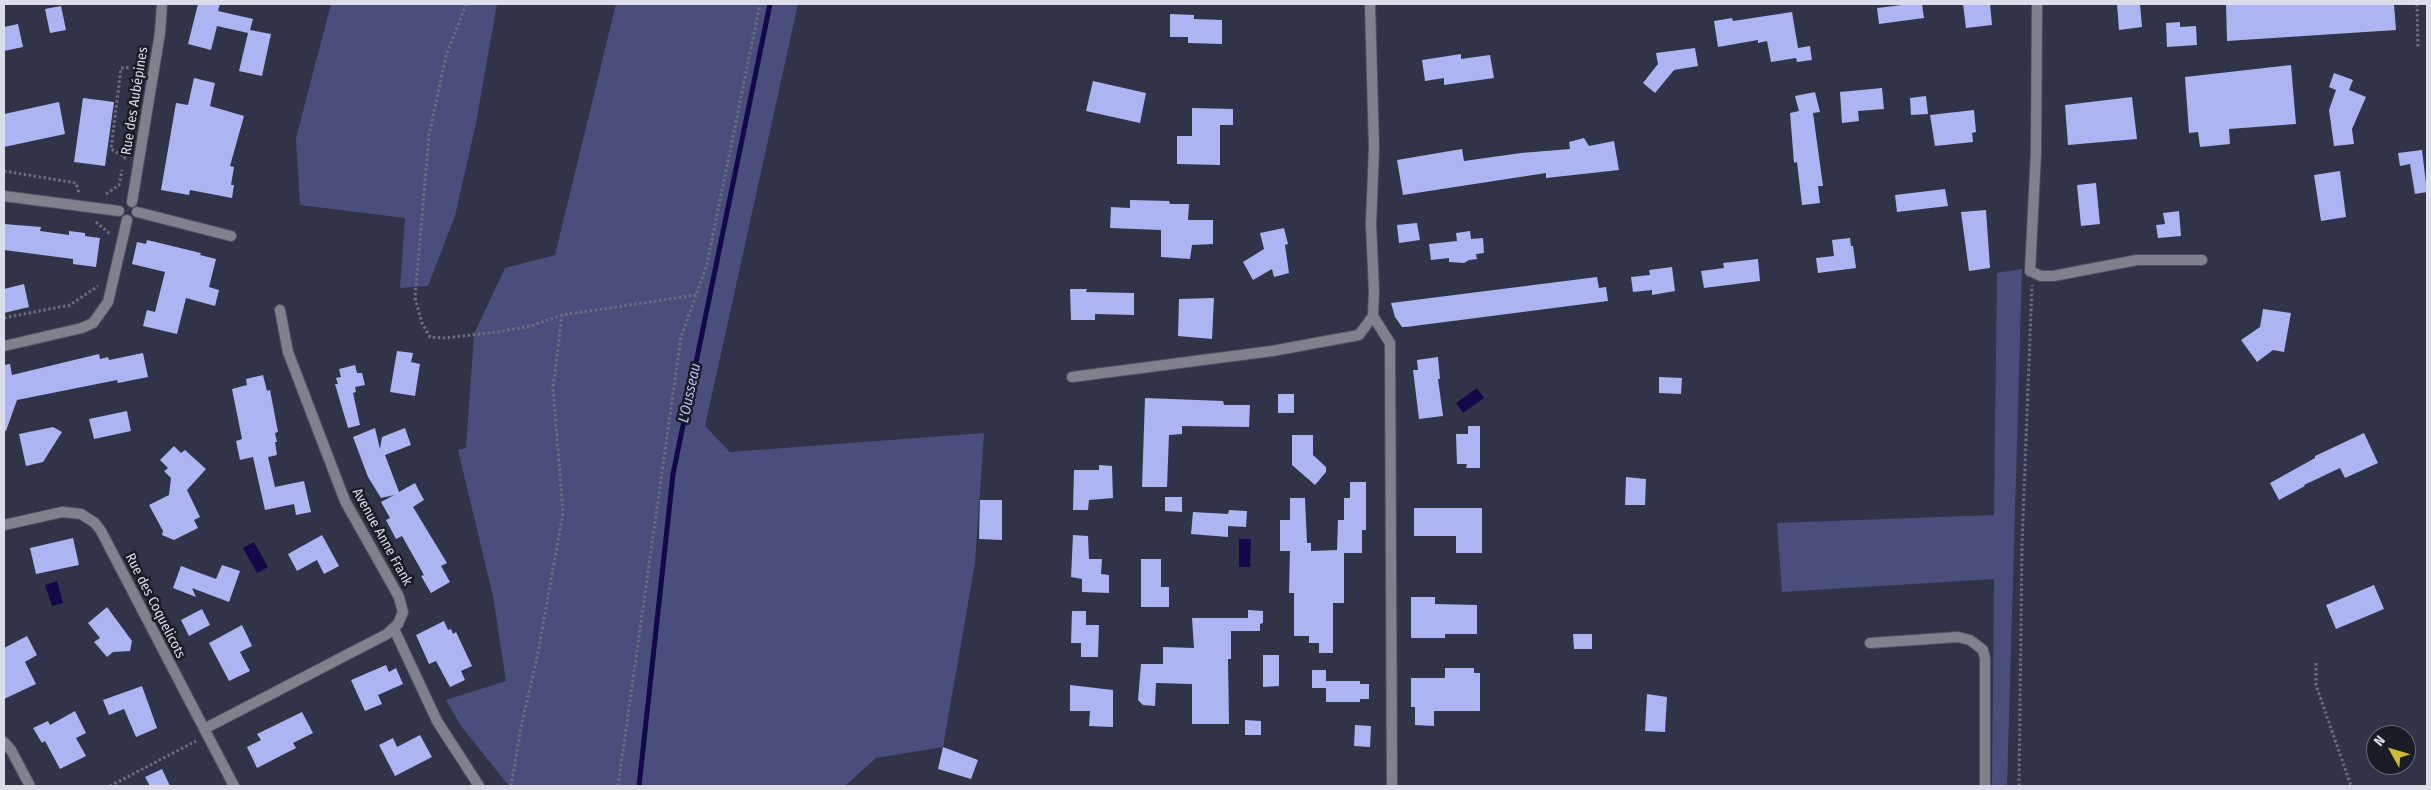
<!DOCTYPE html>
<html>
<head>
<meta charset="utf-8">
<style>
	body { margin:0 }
	#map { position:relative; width:2431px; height:790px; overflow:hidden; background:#313348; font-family:"Fira Sans Condensed",sans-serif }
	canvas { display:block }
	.frame { position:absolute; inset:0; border:5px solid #dbddeb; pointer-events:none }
	.north { position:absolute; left:2366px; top:725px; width:50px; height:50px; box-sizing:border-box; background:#1a1c25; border:1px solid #676974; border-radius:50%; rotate:309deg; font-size:14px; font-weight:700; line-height:20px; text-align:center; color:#dbddeb }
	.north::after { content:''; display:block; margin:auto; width:18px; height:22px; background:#cdb938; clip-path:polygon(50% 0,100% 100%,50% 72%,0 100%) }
</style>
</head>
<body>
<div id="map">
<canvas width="2431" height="790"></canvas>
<div class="frame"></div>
<div class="north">N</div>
</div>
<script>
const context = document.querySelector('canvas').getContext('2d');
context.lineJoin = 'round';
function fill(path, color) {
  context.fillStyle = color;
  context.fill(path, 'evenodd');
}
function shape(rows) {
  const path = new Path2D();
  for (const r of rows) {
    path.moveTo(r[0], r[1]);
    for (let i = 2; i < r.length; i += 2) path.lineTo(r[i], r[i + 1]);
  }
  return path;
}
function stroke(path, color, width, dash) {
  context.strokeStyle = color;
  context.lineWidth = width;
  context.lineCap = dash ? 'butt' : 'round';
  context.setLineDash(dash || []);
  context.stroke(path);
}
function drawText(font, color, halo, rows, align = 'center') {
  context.font = font + ' "Fira Sans Condensed",sans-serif';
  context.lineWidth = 5;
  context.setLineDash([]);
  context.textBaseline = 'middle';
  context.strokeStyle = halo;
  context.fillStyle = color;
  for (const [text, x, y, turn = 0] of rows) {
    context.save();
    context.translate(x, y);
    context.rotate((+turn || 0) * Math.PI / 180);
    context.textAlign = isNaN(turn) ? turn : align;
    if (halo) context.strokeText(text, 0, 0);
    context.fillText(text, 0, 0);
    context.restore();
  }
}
fill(shape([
	[331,4,497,4,476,123,455,216,428,286,400,288,405,218,300,205,296,138],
	[616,4,798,4,705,426,730,452,984,433,975,563,943,747,876,758,845,786,509,786,461,726,446,700,506,681,493,596,458,450,466,448,474,334,505,268,555,255],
	[2022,269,2007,786,1992,786,1994,579,1782,592,1777,523,1994,515,1997,273]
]), '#4a4e7d');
fill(shape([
	[1477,388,1484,398,1463,413,1456,403],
	[1239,539,1251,539,1250,567,1239,567],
	[254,542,268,567,257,573,243,548],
	[57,581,63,603,52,606,45,585]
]), '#14084a');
stroke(shape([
	[639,786,673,474,770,4]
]), '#14084a', 5);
fill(shape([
	[198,4,220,4,218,11,253,19,250,30,271,34,262,76,239,71,248,33,217,26,211,50,188,44],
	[1910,4,1922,4,1924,18,1879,24,1877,8],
	[1963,4,1990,4,1992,25,1966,28],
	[2117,4,2140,4,2142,27,2119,30],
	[2226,4,2394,4,2396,30,2227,41],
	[61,6,66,30,50,33,45,9],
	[1792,12,1798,48,1810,46,1812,60,1797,62,1796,58,1771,62,1767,41,1758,43,1758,40,1718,47,1714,21,1732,18,1733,21],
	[1170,14,1194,15,1194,19,1222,20,1222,44,1188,43,1188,37,1170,37],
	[2180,22,2180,27,2196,26,2197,45,2167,47,2166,23],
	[18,24,23,47,4,51,4,27],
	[1695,48,1698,66,1674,70,1655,93,1643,83,1658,64,1656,53],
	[1461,54,1461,59,1490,55,1494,78,1444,85,1444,78,1425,81,1422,60],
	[2291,65,2296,124,2229,129,2230,144,2200,147,2198,132,2189,133,2185,77],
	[2334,73,2353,80,2349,90,2366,97,2352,129,2354,144,2334,146,2329,110,2336,90,2329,87],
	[194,78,215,83,210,106,244,116,230,166,234,167,231,185,234,185,232,198,190,190,189,195,161,190,176,103,188,105],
	[1093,81,1146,93,1140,123,1086,111],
	[1882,88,1884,109,1858,111,1859,121,1842,123,1840,92],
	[1815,92,1820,112,1813,113,1823,186,1818,186,1820,203,1802,205,1797,162,1794,163,1790,113,1799,111,1795,96],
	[1926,96,1928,114,1911,115,1910,98],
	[2132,97,2137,139,2068,145,2065,105],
	[83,98,114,102,105,166,74,162],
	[59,102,65,134,4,147,4,114],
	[1192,108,1233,109,1233,125,1220,125,1220,165,1177,164,1177,136,1192,136],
	[1974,110,1976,132,1972,133,1973,142,1935,146,1930,115],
	[1584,138,1589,146,1614,141,1619,170,1546,178,1546,173,1403,195,1397,160,1462,149,1464,161,1521,153,1570,149,1569,142],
	[2422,150,2427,192,2415,194,2410,164,2400,166,2398,153],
	[2340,171,2346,217,2321,221,2314,175],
	[2096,183,2100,224,2081,226,2077,185],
	[1945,189,1948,206,1897,212,1895,195],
	[1130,200,1169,201,1170,204,1189,204,1188,220,1213,220,1213,244,1192,245,1190,259,1161,257,1161,230,1110,228,1111,207,1130,208],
	[1986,210,1990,268,1969,271,1961,212],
	[2179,211,2181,236,2158,238,2156,225,2165,224,2163,213],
	[1417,223,1420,240,1399,243,1397,225],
	[4,224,41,227,40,231,69,235,69,231,85,233,85,236,100,238,96,267,73,264,73,259,4,250],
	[1284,228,1288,244,1285,245,1289,273,1274,277,1272,269,1253,280,1243,262,1264,249,1260,233],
	[1470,231,1471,239,1483,238,1484,253,1476,254,1477,259,1469,260,1464,263,1449,262,1449,258,1431,260,1429,244,1457,241,1456,233],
	[1850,238,1851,246,1853,246,1856,268,1818,273,1816,258,1834,256,1832,240],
	[147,240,201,253,200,255,216,259,209,287,219,290,215,306,186,298,177,334,143,326,147,310,155,312,165,272,132,264,137,242,146,244],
	[1758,259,1760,281,1704,288,1701,271,1724,268,1723,263],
	[1672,267,1675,291,1652,295,1652,290,1633,292,1631,277,1650,275,1649,270],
	[1597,277,1599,288,1606,287,1608,301,1406,327,1402,327,1395,317,1391,303],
	[24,284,29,307,4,313,4,289],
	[1070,289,1087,289,1086,292,1134,293,1134,315,1095,314,1095,320,1071,320],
	[1214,298,1212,339,1178,336,1179,299],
	[2263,309,2291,313,2284,352,2273,350,2257,362,2241,340,2260,327],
	[397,351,413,353,411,362,420,364,415,396,390,392],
	[143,353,148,377,118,383,117,380,17,400,6,431,4,430,4,365,10,364,12,375,99,354,100,359,108,357,109,360],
	[1438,357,1440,379,1438,379,1443,416,1419,419,1413,370,1418,370,1417,360],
	[355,365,357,373,362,373,365,385,355,387,356,392,353,393,360,425,348,428,335,384,338,384,336,378,341,377,339,369],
	[263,375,267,391,270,390,278,432,275,433,277,442,275,442,277,455,268,457,275,487,304,481,311,512,296,515,294,504,265,510,253,457,240,460,236,441,242,439,232,389,247,385,246,379],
	[1659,377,1682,378,1681,394,1659,393],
	[1278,394,1294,394,1294,413,1278,413],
	[1145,398,1223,401,1224,405,1250,405,1249,427,1182,426,1182,434,1169,435,1167,487,1142,487],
	[127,411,131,431,94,439,89,419],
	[1468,426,1480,426,1480,468,1466,468,1467,464,1457,464,1456,434,1468,434],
	[53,427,62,432,43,462,26,466,19,434],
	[375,428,380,449,382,437,405,428,411,445,385,455,399,492,415,483,424,500,413,507,447,563,441,566,450,582,431,593,421,576,424,575,402,536,396,539,386,520,390,518,381,502,394,495,381,498,368,477,353,437],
	[2364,433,2378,463,2345,478,2340,468,2304,485,2305,486,2279,500,2270,483,2315,458,2315,456],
	[1292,435,1313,435,1313,455,1326,467,1326,472,1315,485,1292,465],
	[174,446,181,453,185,450,206,469,187,490,200,517,194,520,198,528,174,540,162,535,163,531,149,505,169,495,171,478,164,471,168,468,160,460],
	[1099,465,1112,466,1113,498,1089,500,1088,510,1073,510,1074,470,1099,470],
	[1626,477,1646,479,1645,505,1625,505],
	[1350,482,1366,482,1366,530,1362,530,1362,553,1344,553,1344,603,1333,603,1333,653,1319,653,1319,643,1309,643,1309,636,1294,636,1294,593,1289,593,1290,551,1280,551,1280,520,1290,520,1290,498,1305,498,1307,543,1311,543,1311,551,1337,550,1338,520,1344,520,1344,498,1350,498],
	[1165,497,1182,497,1182,512,1165,511],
	[980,500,1002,500,1002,540,979,539],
	[1414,508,1482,508,1482,553,1456,553,1456,536,1414,536],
	[1229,510,1247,511,1246,527,1228,526,1228,537,1191,534,1193,512,1228,514],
	[322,535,339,566,324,574,317,560,297,571,288,554],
	[1073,535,1088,536,1089,559,1102,559,1101,574,1109,575,1109,593,1082,592,1082,579,1071,577],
	[73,538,79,565,36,574,30,548],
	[1141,559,1161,559,1161,587,1169,587,1169,607,1141,607],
	[222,565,240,571,229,602,192,588,196,597,173,588,181,566,216,579],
	[2374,585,2384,609,2336,629,2326,605],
	[1411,597,1435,597,1435,604,1477,605,1477,634,1445,634,1445,638,1411,638],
	[107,607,132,641,130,651,113,652,107,657,94,642,100,638,88,623],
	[202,609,210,625,189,636,181,620],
	[1248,610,1263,611,1263,623,1260,624,1260,631,1231,631,1231,659,1228,659,1229,724,1192,724,1192,684,1156,683,1155,706,1143,705,1138,700,1141,664,1163,664,1163,647,1194,648,1192,618,1248,618],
	[1072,611,1086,611,1086,625,1099,625,1098,657,1081,657,1081,643,1071,643],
	[444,621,448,630,451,629,453,634,456,632,472,666,461,671,465,680,450,687,436,661,429,664,416,635],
	[242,625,252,646,240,652,250,671,229,681,209,643],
	[1573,634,1592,634,1592,649,1574,649],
	[27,636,37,655,25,662,36,684,4,699,4,648],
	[1263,655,1279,655,1279,686,1263,687],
	[386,665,389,672,396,668,403,684,378,695,382,704,365,711,351,680],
	[1445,668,1474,668,1474,673,1480,673,1480,711,1434,711,1434,726,1415,725,1415,707,1411,707,1411,678,1445,678],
	[1312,670,1326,670,1326,688,1312,688],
	[1326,681,1360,681,1360,684,1369,684,1369,699,1360,699,1360,702,1326,702],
	[1070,685,1113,690,1113,727,1089,726,1090,711,1070,711],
	[142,686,157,728,136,737,124,709,109,715,103,700],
	[1647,694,1667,697,1665,732,1645,731],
	[75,711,86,733,76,738,86,756,60,769,45,741,42,743,33,728,48,721,50,725],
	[302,712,313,733,293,743,296,748,257,768,247,747,261,740,257,734],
	[1245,720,1261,721,1261,735,1245,735],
	[1355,725,1371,726,1370,747,1354,746],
	[420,735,432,757,395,776,379,745,393,738,397,747],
	[943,747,978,760,971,779,938,769],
	[162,769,170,786,150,786,145,777]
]), '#adb4f2');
const lane = shape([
	[2030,271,2041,276,2053,276,2137,260,2202,260]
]);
const street = shape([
	[1370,4,1374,148,1371,224,1374,291,1373,316,1390,343,1392,786],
	[4,196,119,211],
	[132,202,160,33,162,4],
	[137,212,231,236],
	[2030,271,2036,153,2037,4],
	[4,346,82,328,93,323,108,302,127,220],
	[1072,377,1272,351,1359,335,1373,316],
	[4,525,62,512,81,514,95,523,101,531,234,786],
	[394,629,437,721,479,786],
	[1870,643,1958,637,1970,640,1983,650,1985,659,1985,786],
	[204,729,387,634,398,624,403,612,399,597,345,501,288,352,280,310],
	[4,742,11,750,30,786]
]);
stroke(lane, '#505265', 12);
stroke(street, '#505265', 12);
stroke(shape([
	[466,4,446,56,429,135,415,298,422,323,430,337,445,338,497,332,531,326,562,315,696,295],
	[2417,4,2418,47],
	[124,159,125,157,111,149,121,68,142,67],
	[4,171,76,183,79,193],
	[106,194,119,185,122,170],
	[96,222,110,234],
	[4,318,70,305,98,286],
	[2316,663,2316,685,2351,786],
	[110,786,196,741],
	[511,786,521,727,537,658,563,513,553,389,562,315],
	[618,786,681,337,707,264,760,4],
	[2019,786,2022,545,2032,285]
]), '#6b6d80', 3, [2.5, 2.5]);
stroke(lane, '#80818d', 10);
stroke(street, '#80818d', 10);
drawText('14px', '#dbddeb', '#1a1c25', [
	["Rue des Aubépines",135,101,-81],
	["Avenue Anne Frank",382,537,61],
	["Rue des Coquelicots",155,606,63]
]);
drawText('italic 15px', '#b9bffb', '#1a1c25', [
	["L'Ousseau",690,393,-78]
]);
</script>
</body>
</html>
